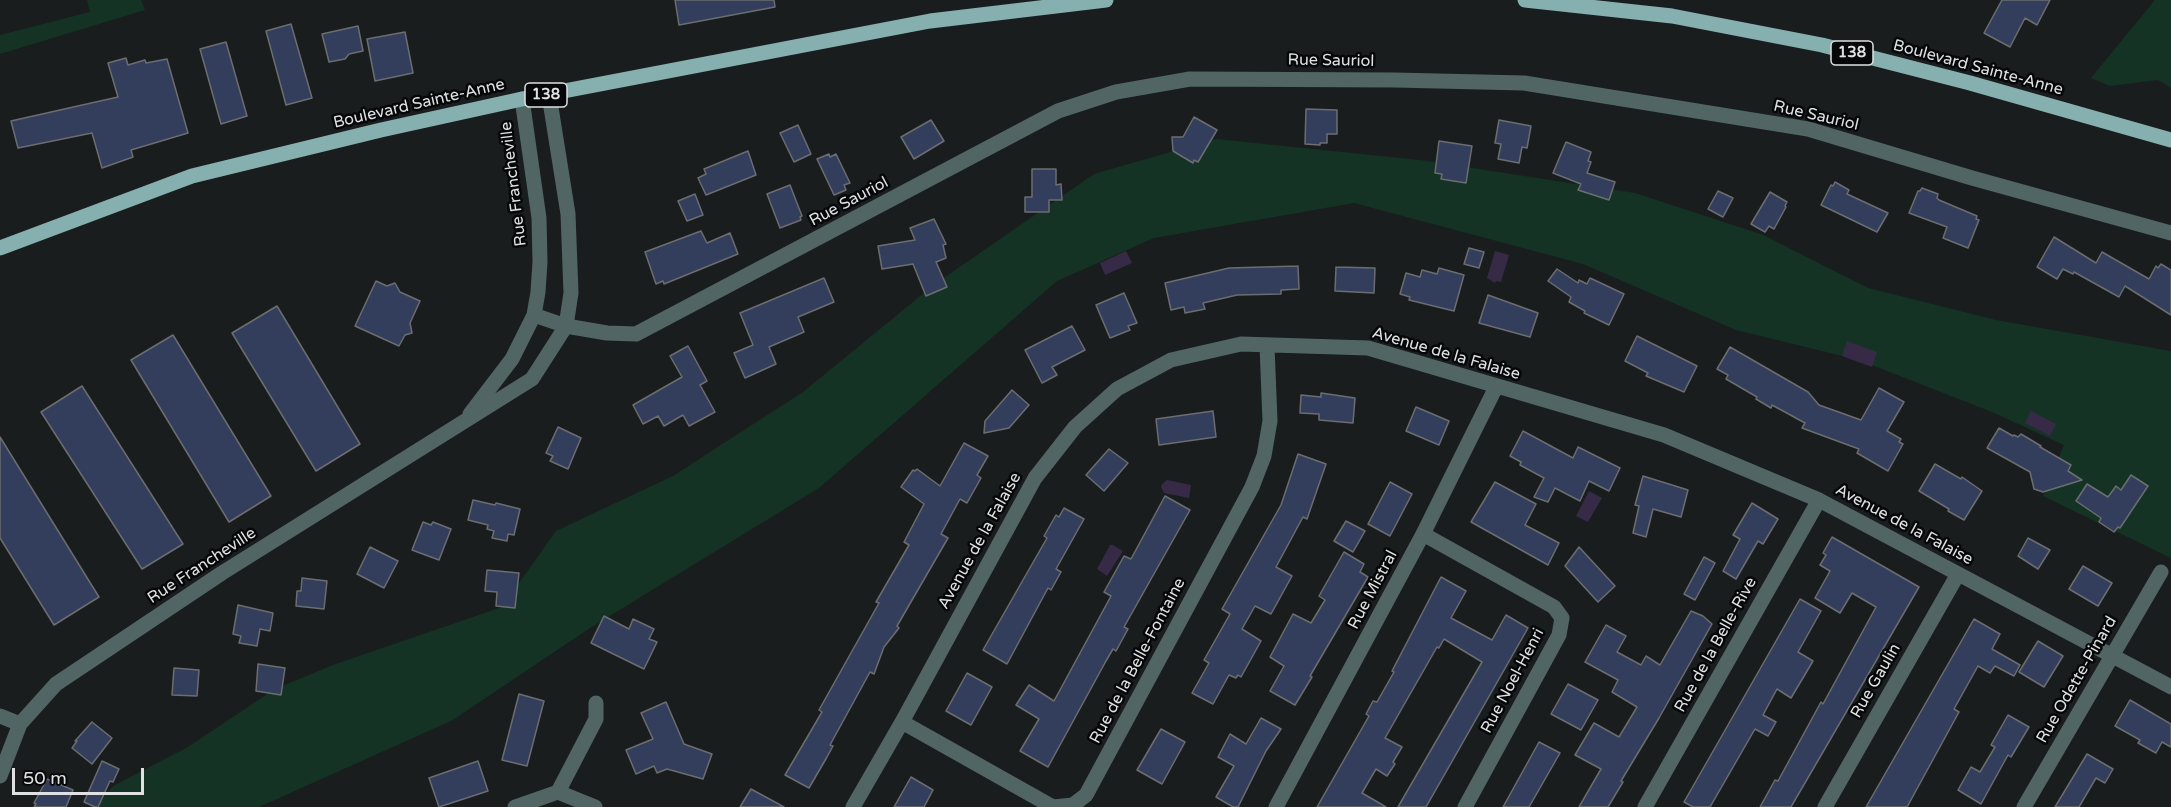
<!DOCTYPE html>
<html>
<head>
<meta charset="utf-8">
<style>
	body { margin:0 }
	#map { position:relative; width:2171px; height:807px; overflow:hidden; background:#1a1d1e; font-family:"Varela Round",sans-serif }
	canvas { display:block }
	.scale { position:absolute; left:12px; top:768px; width:132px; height:27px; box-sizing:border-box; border:3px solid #dfe1e2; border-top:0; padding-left:8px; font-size:18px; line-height:21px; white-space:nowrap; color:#dfe1e2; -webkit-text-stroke:4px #060708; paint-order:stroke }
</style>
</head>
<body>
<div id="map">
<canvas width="2171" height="807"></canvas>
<div class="scale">50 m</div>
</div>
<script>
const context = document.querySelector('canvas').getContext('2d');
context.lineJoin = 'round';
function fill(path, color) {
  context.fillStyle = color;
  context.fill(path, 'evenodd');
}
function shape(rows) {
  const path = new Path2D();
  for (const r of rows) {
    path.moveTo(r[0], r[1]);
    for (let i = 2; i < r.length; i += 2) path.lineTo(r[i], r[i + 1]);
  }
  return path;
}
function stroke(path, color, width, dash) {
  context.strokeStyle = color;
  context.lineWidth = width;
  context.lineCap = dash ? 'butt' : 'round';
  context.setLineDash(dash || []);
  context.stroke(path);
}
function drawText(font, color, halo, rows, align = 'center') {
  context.font = font + ' "Varela Round",sans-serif';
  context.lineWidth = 5;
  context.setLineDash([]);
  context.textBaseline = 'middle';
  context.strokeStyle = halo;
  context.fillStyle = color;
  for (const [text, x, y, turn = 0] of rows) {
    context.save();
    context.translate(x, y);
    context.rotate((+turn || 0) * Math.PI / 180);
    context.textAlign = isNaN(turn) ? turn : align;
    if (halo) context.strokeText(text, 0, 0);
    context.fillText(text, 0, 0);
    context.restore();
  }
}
fill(shape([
	[87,0,141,0,145,10,0,54,0,35,90,12],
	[2155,0,2171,0,2171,88,2158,80,2110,86,2091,78],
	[1216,139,1420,160,1635,193,1763,235,1868,288,1996,320,2171,351,2171,558,2043,496,2064,445,1992,412,1859,360,1736,330,1583,264,1354,203,1154,238,1057,281,819,488,590,628,453,720,259,807,90,807,115,785,188,747,275,689,333,665,502,607,556,531,673,476,803,392,935,284,1094,174]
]), '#143325');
fill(shape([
	[1126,251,1132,263,1105,275,1100,263],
	[1495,251,1509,255,1501,282,1496,281,1495,283,1487,278],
	[1847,341,1877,352,1872,367,1842,356],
	[2031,411,2056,424,2050,436,2025,423],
	[1167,480,1191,485,1189,498,1164,493,1161,487,1162,484],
	[1589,491,1602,498,1588,522,1576,516],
	[1110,545,1113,545,1123,551,1107,576,1097,569]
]), '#362a47');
const building = shape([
	[675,0,774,0,775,7,679,25,675,0],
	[2002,0,2050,0,2037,25,2025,18,2010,47,1984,33,2002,0],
	[291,24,312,98,286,105,266,31,291,24],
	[358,26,363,51,349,54,345,59,329,62,322,34,358,26],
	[405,32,413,73,375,81,367,39,405,32],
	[226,42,247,116,221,124,200,49,226,42],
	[126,58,128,65,145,60,146,63,167,59,188,133,131,150,133,157,102,168,92,133,18,148,11,121,118,97,108,63,126,58],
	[1306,109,1337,110,1337,134,1327,134,1327,143,1320,143,1320,145,1305,144,1306,109],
	[1194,117,1217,130,1198,162,1194,160,1193,163,1173,151,1172,137,1183,137,1194,117],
	[931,120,944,141,914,159,901,137,931,120],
	[1499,120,1531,126,1527,148,1522,147,1519,163,1498,159,1501,144,1495,143,1499,120],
	[798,125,811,154,794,162,780,133,798,125],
	[1439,141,1472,146,1466,183,1441,179,1442,174,1435,173,1439,141],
	[1566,142,1591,152,1588,161,1591,162,1587,173,1615,182,1609,200,1578,190,1581,184,1553,173,1566,142],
	[748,151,756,175,706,195,698,178,706,174,704,169,748,151],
	[829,154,830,157,836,154,850,183,844,185,846,190,834,195,817,159,829,154],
	[1032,169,1056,169,1056,185,1061,184,1062,200,1049,200,1049,212,1025,212,1025,197,1032,197,1032,169],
	[1835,182,1849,190,1847,194,1888,213,1877,232,1821,205,1831,185,1833,186,1835,182],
	[790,185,802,216,800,217,801,220,780,228,767,194,790,185],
	[1922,188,1938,194,1937,198,1939,200,1977,216,1976,219,1979,220,1968,248,1943,238,1947,227,1909,213,1918,191,1920,191,1922,188],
	[1718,191,1733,198,1723,217,1708,209,1718,191],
	[1770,192,1787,202,1785,206,1786,207,1774,229,1769,226,1765,232,1751,224,1770,192],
	[695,194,703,215,687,221,678,201,695,194],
	[934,219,946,244,943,245,946,258,936,262,947,287,926,296,913,264,882,269,878,246,915,240,910,228,934,219],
	[701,231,707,243,730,233,738,254,664,284,663,281,656,284,645,252,701,231],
	[2054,237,2096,263,2102,252,2149,279,2156,266,2158,268,2161,264,2171,270,2171,315,2125,286,2119,297,2074,272,2073,274,2063,269,2057,279,2037,267,2054,237],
	[1469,248,1484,252,1479,268,1464,264,1469,248],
	[1298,266,1299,289,1281,290,1281,294,1237,295,1203,303,1205,309,1185,313,1184,307,1171,310,1165,283,1229,268,1298,266],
	[1336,267,1375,268,1374,293,1335,291,1336,267],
	[1439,268,1464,275,1454,311,1409,300,1410,297,1400,294,1406,273,1420,277,1422,270,1437,274,1439,268],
	[1557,269,1578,283,1579,280,1587,284,1590,278,1624,294,1609,325,1584,313,1585,311,1569,302,1571,297,1548,281,1557,269],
	[824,278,834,302,798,317,804,332,769,347,776,364,745,378,734,353,753,345,740,313,824,278],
	[376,281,387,286,395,283,400,292,420,301,410,323,412,333,405,335,399,346,355,326,376,281],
	[1124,293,1137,323,1128,326,1130,330,1110,338,1096,305,1124,293],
	[1488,295,1538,313,1530,337,1479,323,1488,295],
	[277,306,360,444,316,471,232,333,277,306],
	[1072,326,1085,350,1052,367,1057,375,1042,383,1025,350,1072,326],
	[173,335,271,496,229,522,131,360,173,335],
	[1637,336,1697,366,1684,392,1646,376,1648,373,1625,361,1637,336],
	[688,346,707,381,700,385,715,412,689,426,683,415,664,426,658,416,643,424,633,405,682,377,670,356,688,346],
	[1730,347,1808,392,1819,405,1861,420,1879,388,1904,402,1887,431,1901,439,1899,442,1903,444,1888,471,1857,453,1859,449,1802,428,1805,423,1772,405,1771,408,1756,399,1757,397,1726,379,1728,375,1717,369,1730,347],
	[82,386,183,544,142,569,41,412,82,386],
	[1012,390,1029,405,1009,428,984,433,985,421,1012,390],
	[1321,393,1355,398,1353,423,1319,420,1319,414,1300,413,1301,395,1321,397,1321,393],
	[1416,407,1449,421,1439,445,1406,431,1416,407],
	[1213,411,1216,437,1159,445,1156,419,1213,411],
	[558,427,581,438,568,469,550,461,553,456,546,453,558,427],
	[1999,428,2013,436,2014,435,2018,437,2021,434,2041,446,2040,447,2071,465,2068,471,2082,480,2043,492,2034,489,2030,472,1987,448,1999,428],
	[1523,431,1573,458,1578,447,1620,468,1609,491,1589,481,1580,501,1555,488,1548,502,1534,497,1544,478,1520,465,1521,462,1510,456,1523,431],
	[0,437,99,597,54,625,0,538,0,437],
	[964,443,988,456,977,475,981,478,967,503,960,499,941,534,948,538,897,626,899,628,884,647,874,674,870,672,830,745,833,746,827,757,809,788,785,775,822,712,819,710,879,603,876,602,909,545,904,542,924,504,901,487,913,470,915,471,917,469,940,486,964,443],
	[1109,449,1128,463,1104,491,1086,475,1109,449],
	[1298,454,1326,464,1307,519,1303,517,1276,567,1292,576,1271,614,1255,606,1242,629,1261,641,1241,677,1238,675,1236,678,1229,675,1213,704,1192,693,1209,663,1204,660,1230,614,1222,609,1281,505,1298,454],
	[1935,464,1961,479,1962,477,1982,491,1964,520,1948,511,1949,509,1919,491,1935,464],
	[2131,475,2148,486,2120,528,2118,527,2114,532,2099,522,2101,518,2076,501,2087,484,2108,497,2116,486,2121,490,2131,475],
	[1643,476,1688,490,1681,517,1653,509,1646,537,1633,533,1639,506,1635,505,1643,476],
	[1390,482,1412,494,1390,536,1368,524,1390,482],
	[1495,482,1536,504,1525,525,1559,543,1548,565,1471,522,1495,482],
	[1165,496,1190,510,1124,627,1128,629,1116,651,1113,649,1106,661,1048,767,1020,751,1039,719,1016,705,1029,685,1054,701,1111,596,1104,592,1124,556,1131,559,1165,496],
	[473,500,495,505,496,503,520,509,514,535,508,534,507,541,492,538,494,531,487,529,488,525,468,520,473,500],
	[1752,503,1778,519,1763,544,1758,541,1736,579,1723,571,1740,539,1733,535,1752,503],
	[1064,508,1084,519,1056,569,1061,572,1051,590,1048,588,1007,664,983,650,1047,538,1044,536,1056,515,1059,517,1064,508],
	[1346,521,1365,531,1353,552,1334,541,1346,521],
	[423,522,431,525,433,522,451,529,439,560,412,550,423,522],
	[1832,537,1919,587,1791,807,1760,807,1775,780,1778,781,1821,702,1823,704,1876,607,1852,593,1840,613,1815,598,1830,571,1820,565,1826,555,1823,553,1832,537],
	[2028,538,2050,550,2038,569,2018,556,2028,538],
	[370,547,398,561,384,588,357,574,370,547],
	[1579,547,1615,586,1598,602,1565,566,1579,547],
	[1344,552,1364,564,1360,572,1368,577,1310,676,1312,677,1295,705,1270,691,1284,666,1270,657,1293,614,1311,623,1325,600,1319,596,1344,552],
	[1704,557,1715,563,1695,600,1684,594,1704,557],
	[2083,566,2112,583,2098,606,2069,589,2083,566],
	[487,570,519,573,515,608,496,606,497,592,485,591,487,570],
	[1441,577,1466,591,1451,618,1492,640,1506,615,1528,628,1426,807,1398,807,1482,662,1444,639,1439,648,1437,647,1385,738,1402,747,1393,762,1395,764,1387,776,1376,769,1362,793,1386,807,1317,807,1369,716,1366,714,1373,701,1377,702,1394,672,1392,671,1441,577],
	[302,578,327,581,324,609,296,606,297,591,301,591,302,578],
	[1800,599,1821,611,1798,652,1813,661,1791,698,1777,689,1763,715,1776,722,1768,736,1755,729,1710,807,1693,807,1684,802,1800,599],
	[238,605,273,613,270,631,260,629,257,646,239,643,241,636,233,634,238,605],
	[1691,611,1703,616,1712,624,1659,718,1621,781,1623,782,1608,807,1579,807,1601,769,1575,755,1594,723,1619,737,1637,707,1612,692,1618,680,1585,662,1606,625,1626,636,1617,652,1641,665,1646,656,1660,665,1691,611],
	[604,616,629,629,633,619,654,629,649,639,657,642,644,669,591,643,604,616],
	[1974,619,2000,634,1992,649,2020,665,2014,676,1995,666,1990,673,1978,666,1954,709,1959,712,1907,807,1866,807,1974,619],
	[2038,641,2063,656,2044,687,2019,672,2038,641],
	[258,664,285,668,281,695,256,691,258,664],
	[174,668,199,670,197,696,172,695,174,668],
	[967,673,992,687,971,725,946,711,967,673],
	[1568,684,1598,700,1581,730,1551,714,1568,684],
	[519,694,544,701,527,766,502,760,519,694],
	[2130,700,2171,724,2171,747,2162,742,2156,753,2138,743,2140,740,2115,726,2130,700],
	[666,702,684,744,712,754,703,779,667,769,657,773,654,766,636,774,626,750,653,739,641,713,666,702],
	[2008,715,2029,727,2011,757,2008,755,1981,804,1958,790,1971,767,1980,772,1995,747,1991,745,2008,715],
	[1261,718,1281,729,1266,751,1238,807,1233,807,1216,797,1234,766,1218,757,1230,734,1246,744,1261,718],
	[92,722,112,738,92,764,72,748,77,741,75,741,92,722],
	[1161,729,1185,742,1162,784,1137,770,1161,729],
	[1539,742,1560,753,1529,807,1503,807,1539,742],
	[2087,754,2113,769,2105,783,2096,778,2079,807,2055,807,2087,754],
	[102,761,119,769,113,782,110,781,98,807,95,807,84,802,102,761],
	[478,761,488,791,439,807,429,778,478,761],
	[911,777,933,790,924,807,894,807,911,777],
	[47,779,73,790,66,807,34,807,36,804,34,803,47,779],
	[751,789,784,807,740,807,751,789]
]);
fill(building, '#323e5b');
stroke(building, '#6c6d70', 1.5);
stroke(shape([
	[534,315,566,326,607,333,636,334,1058,111,1116,92,1190,79,1395,80,1524,83,1808,129,1972,178,2171,233],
	[470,414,512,359,534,315,538,292,540,262,539,218,522,99],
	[1423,534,1554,607,1562,618,1559,635,1465,807],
	[0,716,20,724],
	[902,722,1053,807,1073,805,1086,795,1252,487,1264,456,1270,421,1267,346],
	[0,776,20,724,56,684,222,573,532,379,566,326,571,293,568,214,549,95],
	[558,792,596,719,596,703],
	[515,807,558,792,595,807],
	[853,807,902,722,1035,478,1075,427,1117,389,1171,360,1241,344,1368,348,1664,435,1819,500,2171,687],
	[1276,807,1423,534,1496,387],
	[1645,807,1819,500],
	[1825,807,1958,574],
	[2024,807,2161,572]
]), '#516565', 15);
stroke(shape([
	[1525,0,1672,16,1822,45,1970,83,2171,140],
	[0,248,192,176,381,130,522,99,930,21,1106,0]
]), '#86afb0', 15);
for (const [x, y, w] of [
	[1852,53,42],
	[546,95,42]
]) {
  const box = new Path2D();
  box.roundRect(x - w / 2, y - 12, w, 24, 4.5);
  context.fillStyle = '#060708';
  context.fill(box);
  stroke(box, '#dfe1e2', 1.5);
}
drawText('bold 15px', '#dfe1e2', null, [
	["138",1852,53],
	["138",546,95]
]);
drawText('16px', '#dfe1e2', '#060708', [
	["Rue Sauriol",1331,61,1],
	["Boulevard Sainte-Anne",1978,68,15],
	["Boulevard Sainte-Anne",419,104,-13],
	["Rue Sauriol",1816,116,13],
	["Rue Francheville",514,184,-97],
	["Rue Sauriol",849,202,-28],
	["Avenue de la Falaise",1446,354,16],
	["Avenue de la Falaise",1904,525,28],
	["Avenue de la Falaise",980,541,-61],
	["Rue Francheville",202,566,-33],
	["Rue Mistral",1373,590,-62],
	["Rue de la Belle-Rive",1716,645,-61],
	["Rue de la Belle-Fontaine",1138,661,-62],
	["Rue Odette-Pinard",2077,680,-60],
	["Rue Noel-Henri",1513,681,-62],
	["Rue Gaulin",1876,681,-60]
]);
</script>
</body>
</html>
